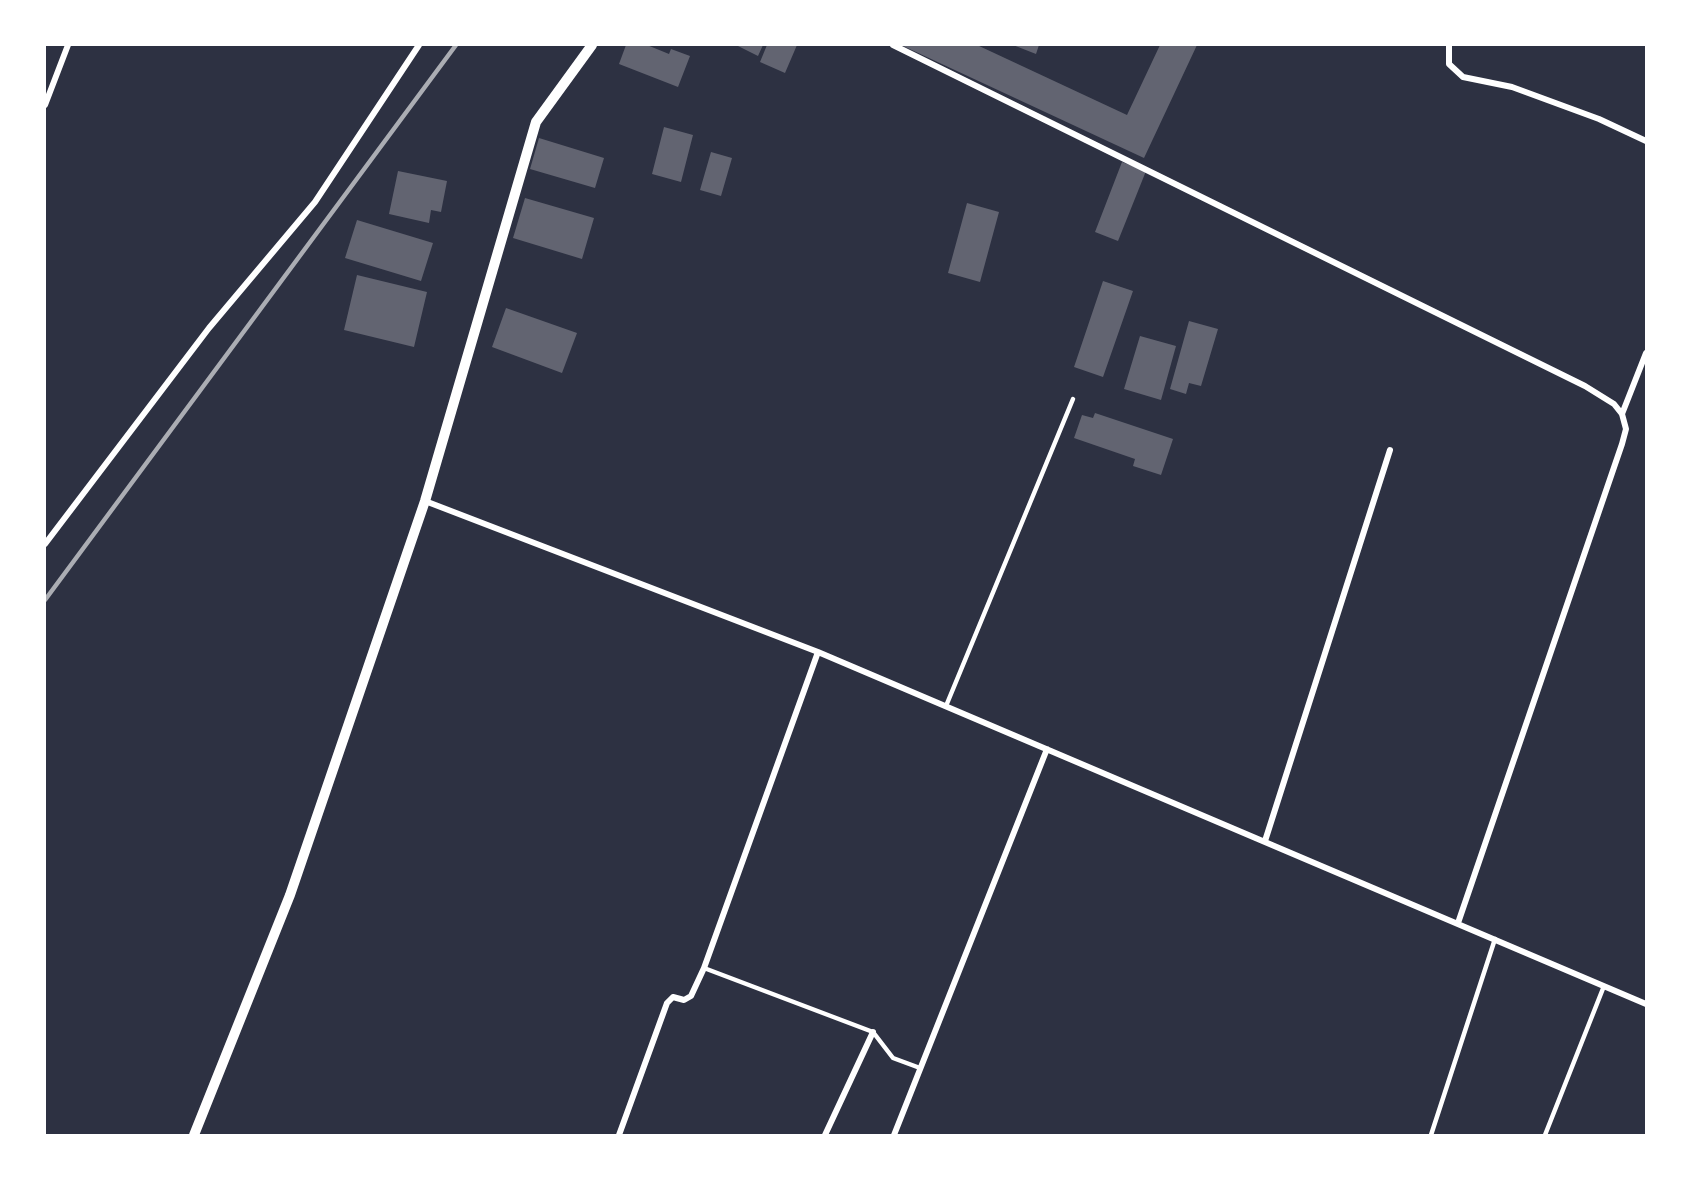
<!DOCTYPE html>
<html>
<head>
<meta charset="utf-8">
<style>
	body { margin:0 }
	#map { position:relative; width:1691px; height:1180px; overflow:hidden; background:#2d3142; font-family:Signika,sans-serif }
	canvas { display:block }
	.frame { position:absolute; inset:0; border:46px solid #fff; pointer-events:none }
</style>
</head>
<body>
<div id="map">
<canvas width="1691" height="1180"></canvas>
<div class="frame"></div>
</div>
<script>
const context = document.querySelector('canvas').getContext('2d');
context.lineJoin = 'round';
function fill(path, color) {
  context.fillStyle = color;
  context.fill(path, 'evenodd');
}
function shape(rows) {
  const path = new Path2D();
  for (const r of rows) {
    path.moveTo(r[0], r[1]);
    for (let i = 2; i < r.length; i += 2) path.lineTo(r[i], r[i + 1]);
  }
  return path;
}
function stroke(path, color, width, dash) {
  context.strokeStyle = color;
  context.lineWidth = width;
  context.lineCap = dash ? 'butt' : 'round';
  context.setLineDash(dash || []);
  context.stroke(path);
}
fill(shape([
	[626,45,647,45,669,54,671,49,690,56,678,87,619,64],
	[736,45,763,45,758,56],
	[767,45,797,45,785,73,760,62],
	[901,45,977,45,1127,115,1160,45,1197,45,1144,158],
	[1013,45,1039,45,1036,54],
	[664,127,693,135,681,182,652,174],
	[539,138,604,158,595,188,530,169],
	[711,152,732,158,721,196,700,190],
	[1122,162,1146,171,1118,241,1095,232],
	[398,171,447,181,441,212,431,210,429,223,389,214],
	[525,198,594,218,582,259,513,238],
	[967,203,999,212,980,282,948,273],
	[357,220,433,243,421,281,345,258],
	[357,275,427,292,414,347,344,330],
	[1103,281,1133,291,1103,377,1074,367],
	[506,308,577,333,562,373,492,347],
	[1189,321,1218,329,1201,386,1189,383,1186,394,1170,389],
	[1140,336,1176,346,1161,400,1124,389],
	[1095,413,1173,439,1161,475,1133,466,1135,459,1074,438,1082,415,1093,418]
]), '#626471');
stroke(shape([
	[946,706,1073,399],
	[704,968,873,1032,893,1058,920,1068],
	[1431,1135,1495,939],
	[1545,1135,1604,986]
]), '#fff', 4.5);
stroke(shape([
	[893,45,1585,386,1614,404,1622,414,1626,429,1622,444,1458,923],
	[1449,45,1449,64,1463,77,1512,87,1599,119,1646,141],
	[45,105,68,45],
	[1622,414,1646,353],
	[425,501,818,652,1646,1004],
	[45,544,209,328,315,202,419,45],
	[1265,841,1390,450],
	[619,1135,667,1003,673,997,684,1000,691,996,704,968,818,652],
	[825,1135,873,1032],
	[894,1135,1047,749]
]), '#fff', 6);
stroke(shape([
	[194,1135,290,895,425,501,536,122,592,45]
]), '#fff', 10);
stroke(shape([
	[45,600,456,45]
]), '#abadb3', 4.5);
</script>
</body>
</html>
